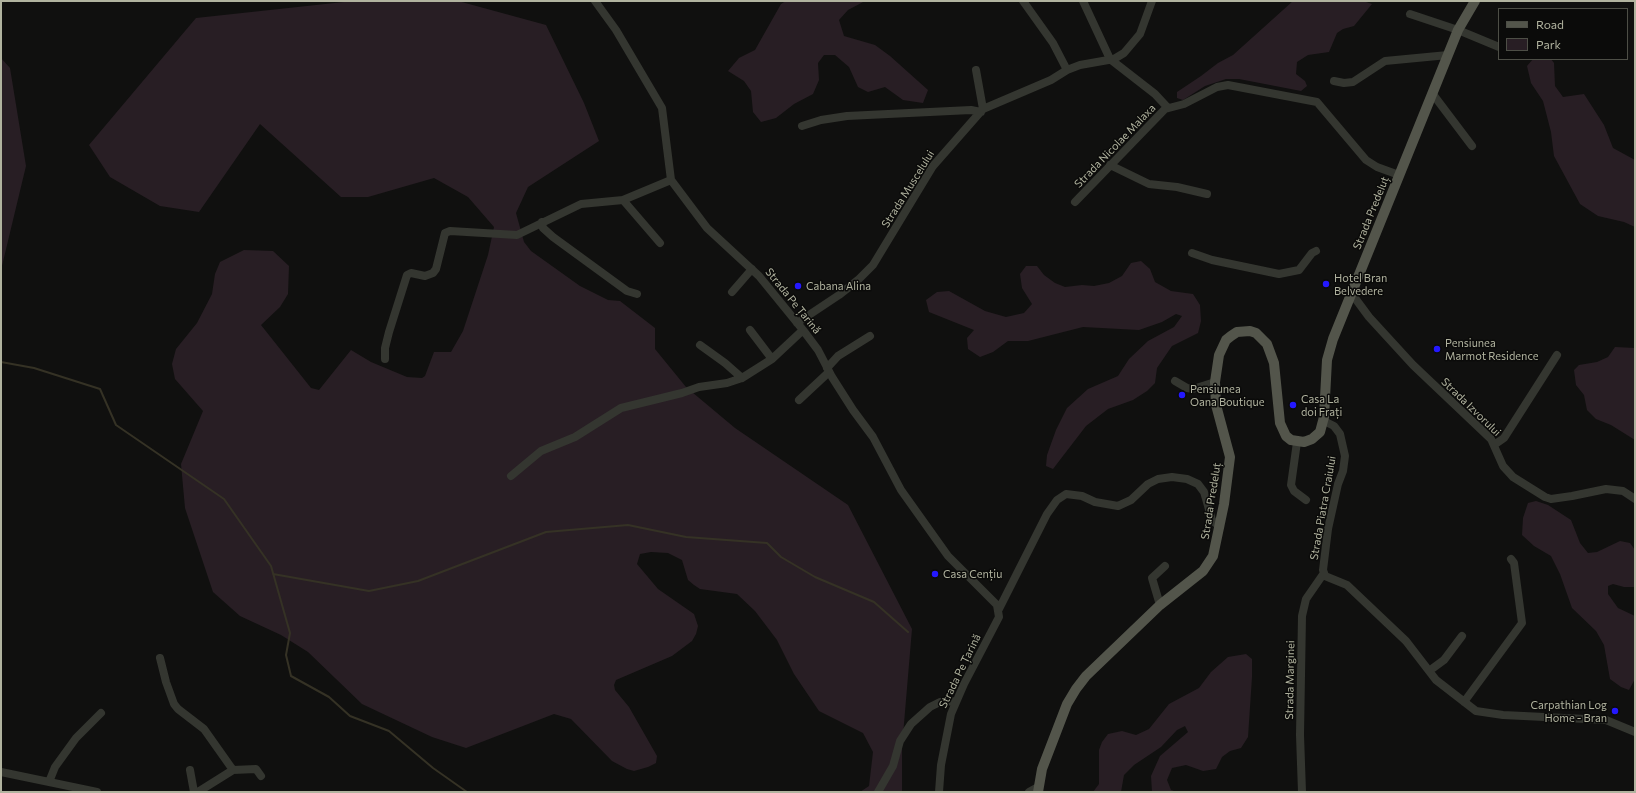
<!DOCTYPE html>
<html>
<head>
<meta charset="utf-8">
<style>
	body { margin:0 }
	#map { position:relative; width:1636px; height:793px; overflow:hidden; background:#10100f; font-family:Commissioner,sans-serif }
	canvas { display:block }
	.frame { position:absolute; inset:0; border:2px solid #b1b39f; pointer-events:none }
	.legend { position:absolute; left:1498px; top:8px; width:130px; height:52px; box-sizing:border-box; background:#0b0b0a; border:1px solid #4d4e46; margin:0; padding:5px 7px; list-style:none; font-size:12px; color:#b1b39f }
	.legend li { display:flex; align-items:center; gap:8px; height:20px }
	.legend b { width:20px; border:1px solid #4d4e46 }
</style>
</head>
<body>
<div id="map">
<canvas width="1636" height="793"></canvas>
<div class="frame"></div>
<ul class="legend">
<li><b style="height:5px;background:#53554b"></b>Road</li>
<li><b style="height:11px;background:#281e24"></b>Park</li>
</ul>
</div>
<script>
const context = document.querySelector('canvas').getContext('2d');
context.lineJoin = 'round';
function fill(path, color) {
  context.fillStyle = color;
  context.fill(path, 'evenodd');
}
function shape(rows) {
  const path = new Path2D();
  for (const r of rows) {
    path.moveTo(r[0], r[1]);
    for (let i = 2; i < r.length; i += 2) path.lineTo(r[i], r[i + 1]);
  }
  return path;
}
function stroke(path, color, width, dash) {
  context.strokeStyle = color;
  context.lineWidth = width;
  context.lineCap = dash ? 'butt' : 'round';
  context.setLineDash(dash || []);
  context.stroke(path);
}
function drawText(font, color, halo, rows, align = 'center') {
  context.font = font + ' Commissioner,sans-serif';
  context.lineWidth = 3;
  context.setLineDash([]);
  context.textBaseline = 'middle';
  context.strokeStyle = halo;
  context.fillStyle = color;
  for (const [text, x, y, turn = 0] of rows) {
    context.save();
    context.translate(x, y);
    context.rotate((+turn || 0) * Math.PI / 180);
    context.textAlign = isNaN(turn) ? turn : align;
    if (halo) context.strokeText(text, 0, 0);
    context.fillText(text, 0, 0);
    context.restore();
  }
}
fill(shape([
	[353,1,458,1,546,25,584,103,599,141,528,187,516,213,524,242,531,251,580,286,608,300,620,301,655,328,655,349,686,387,735,428,848,505,912,629,902,747,902,792,860,792,869,786,873,752,863,733,819,711,794,674,777,640,755,611,737,594,700,589,694,585,688,580,682,560,668,553,651,552,640,554,637,564,658,589,694,614,698,626,696,634,692,641,672,656,616,680,614,685,615,690,629,707,657,756,656,763,648,767,634,771,627,769,612,761,571,719,554,714,466,748,432,737,362,704,308,652,281,635,240,616,213,592,185,508,181,464,203,411,175,379,172,364,176,349,197,323,212,294,215,274,220,262,244,250,273,251,289,266,288,294,280,307,261,325,311,388,319,390,351,350,371,362,407,377,422,378,425,376,434,352,451,352,463,331,488,255,494,227,468,197,434,178,368,197,341,197,260,124,199,212,160,206,110,177,89,145,196,18],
	[786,1,865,1,848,10,839,20,844,36,875,45,890,56,928,90,923,103,903,100,885,87,868,92,858,87,849,67,835,55,824,55,818,63,819,80,813,94,794,104,776,118,761,122,753,112,751,91,744,81,728,71,739,58,755,50,781,4],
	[1293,1,1363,1,1372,4,1354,26,1343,29,1337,33,1329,52,1308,55,1297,62,1296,74,1305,81,1307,86,1301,91,1239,79,1226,79,1205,86,1183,100,1177,98,1177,92,1201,76,1218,63,1233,55],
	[1,58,10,68,26,166,1,270],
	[1533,59,1551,59,1554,63,1555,86,1563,97,1584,94,1604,125,1613,148,1635,160,1635,227,1624,222,1598,216,1580,204,1554,156,1551,132,1543,101,1531,83,1527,66],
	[1141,261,1150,269,1155,282,1171,291,1193,294,1200,305,1201,321,1198,333,1172,346,1157,368,1155,383,1147,391,1133,400,1108,409,1086,426,1053,469,1046,466,1047,455,1056,430,1067,408,1088,389,1118,376,1129,359,1148,341,1174,327,1182,316,1176,314,1162,322,1139,330,1083,327,1028,341,1008,341,993,352,980,357,968,349,967,338,974,330,929,312,926,300,937,292,949,291,985,311,1006,317,1024,313,1032,304,1022,288,1020,274,1026,266,1037,266,1044,275,1055,283,1065,287,1082,285,1094,286,1109,283,1122,276,1131,263],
	[1615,347,1635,348,1635,440,1611,425,1596,419,1587,410,1584,395,1576,385,1574,370,1579,365,1597,362,1608,357],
	[1536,501,1548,505,1571,520,1580,543,1588,553,1597,552,1620,541,1630,543,1635,550,1635,587,1624,587,1613,584,1608,586,1608,594,1618,608,1635,616,1635,679,1629,690,1621,687,1610,679,1604,645,1596,631,1572,608,1560,574,1551,556,1534,546,1522,535,1523,518,1528,503],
	[1246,654,1252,659,1252,677,1248,737,1241,748,1230,751,1222,757,1216,769,1203,771,1186,765,1172,768,1167,780,1171,790,1177,792,1152,792,1151,776,1160,756,1188,732,1185,726,1177,730,1161,747,1134,765,1124,775,1121,792,1093,792,1099,784,1099,750,1102,742,1108,734,1122,731,1136,735,1149,729,1169,704,1199,688,1211,672,1228,657]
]), '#281e24');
stroke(shape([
	[1,362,34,368,100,389,116,425,224,499,271,566,290,633,286,655,291,676,329,697,350,716,389,731,433,768,467,792],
	[273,574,369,591,418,581,546,532,628,525,686,537,767,543,781,557,815,577,874,602,908,632]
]), '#353225', 2);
stroke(shape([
	[595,1,616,30,662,108,671,180,707,228,759,276,803,330,818,350,832,377,853,410,873,437,901,490,948,556,997,605,999,617,964,684,951,714,941,765,939,792],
	[1023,1,1053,43,1067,70],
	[1083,1,1110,59,1155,94,1168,108],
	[1410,14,1458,30,1499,47],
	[976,70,983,109],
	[1334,81,1344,83,1353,82,1385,61,1448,55],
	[1432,93,1472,146],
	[802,126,821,120,847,116,971,110,981,112],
	[1110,165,1149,184,1177,187,1207,194],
	[623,200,660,243],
	[1075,202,1165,109,1184,104,1217,87,1228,85,1317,102,1366,160,1377,167,1399,175],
	[542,222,543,228,553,237,627,291,637,294],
	[1192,253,1212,260,1279,274,1299,270,1312,253,1316,251],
	[732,292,752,269],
	[1352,294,1369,317,1413,365,1491,439,1503,466,1513,477,1545,497,1551,499,1572,496,1606,489,1623,491,1635,499],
	[797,323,839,295,858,280,873,265,933,166,983,109,1051,80,1067,70,1080,65,1114,59,1124,53,1140,34,1152,1],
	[750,330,772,359],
	[700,345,725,363,742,378],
	[385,359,385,348,389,332,407,275,411,273,425,276,433,273,436,269,445,233,450,231,517,235,581,204,623,200,671,180],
	[827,368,838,356,870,336],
	[1175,381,1187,388,1193,389,1215,382],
	[799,400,829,372],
	[1324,421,1334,426,1340,434,1345,456,1343,471,1338,484,1328,529,1323,570,1325,576,1347,585,1406,641,1436,680,1476,711,1503,715,1606,720,1635,732],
	[1297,442,1291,485,1294,491,1306,500],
	[1494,445,1504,438,1557,355],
	[511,476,541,451,575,437,621,408,682,393,699,387,727,383,742,378,772,359,803,330],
	[1160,605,1152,578,1165,566],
	[999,609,1047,514,1057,500,1066,494,1082,496,1095,502,1118,506,1131,500,1148,484,1158,479,1172,477,1187,479,1198,484,1204,492,1212,520,1220,527],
	[160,658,166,682,174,704,178,709,204,729,233,770],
	[1429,671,1444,660,1462,636],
	[1464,702,1522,623,1514,563,1511,559],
	[190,770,194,792],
	[1,772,97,792],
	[49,782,55,767,76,738,101,713],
	[198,792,233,770,256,769,261,776],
	[878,792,893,766,900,741,911,724,930,707,940,702,956,701],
	[1029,792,1038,787],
	[1302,792,1300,735,1302,616,1306,599,1324,573]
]), '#343630', 8);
stroke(shape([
	[1038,792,1042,769,1067,704,1076,689,1086,676,1160,605,1203,571,1213,556,1224,504,1230,457,1216,405,1215,382,1219,355,1226,340,1231,336,1237,332,1250,331,1256,333,1267,344,1274,363,1280,423,1286,436,1291,440,1304,442,1312,439,1320,432,1324,417,1327,360,1333,339,1458,30,1475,1]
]), '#53554b', 10);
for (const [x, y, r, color] of [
	[1326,284,4,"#2418ff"],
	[798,286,4,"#2418ff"],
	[1437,349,4,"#2418ff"],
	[1182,395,4,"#2418ff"],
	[1293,405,4,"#2418ff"],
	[935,574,4,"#2418ff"],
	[1615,711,4,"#2418ff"]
]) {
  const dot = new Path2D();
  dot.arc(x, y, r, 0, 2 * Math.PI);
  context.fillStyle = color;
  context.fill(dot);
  stroke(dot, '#0b0b0a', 1.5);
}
drawText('11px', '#b1b39f', '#0b0b0a', [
	["Strada Nicolae Malaxa",1115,146,-46],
	["Strada Muscelului",908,189,-58],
	["Strada Predeluț",1371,213,-68],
	["Strada Pe Țarină",793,301,51],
	["Strada Izvorului",1471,407,44],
	["Strada Predeluț",1211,501,-81],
	["Strada Piatra Craiului",1323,508,-80],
	["Strada Pe Țarină",960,671,-64],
	["Strada Marginei",1290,680,-89]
]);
drawText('11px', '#b1b39f', '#0b0b0a', [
	["Hotel Bran",1334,278],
	["Belvedere",1334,291],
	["Cabana Alina",806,286],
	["Pensiunea",1445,343],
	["Marmot Residence",1445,356],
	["Pensiunea",1190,389],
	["Oana Boutique",1190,402],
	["Casa La",1301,399],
	["doi Frați",1301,412],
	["Casa Cențiu",943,574],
	["Carpathian Log",1607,705,"right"],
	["Home - Bran",1607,718,"right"]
], 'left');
</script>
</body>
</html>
